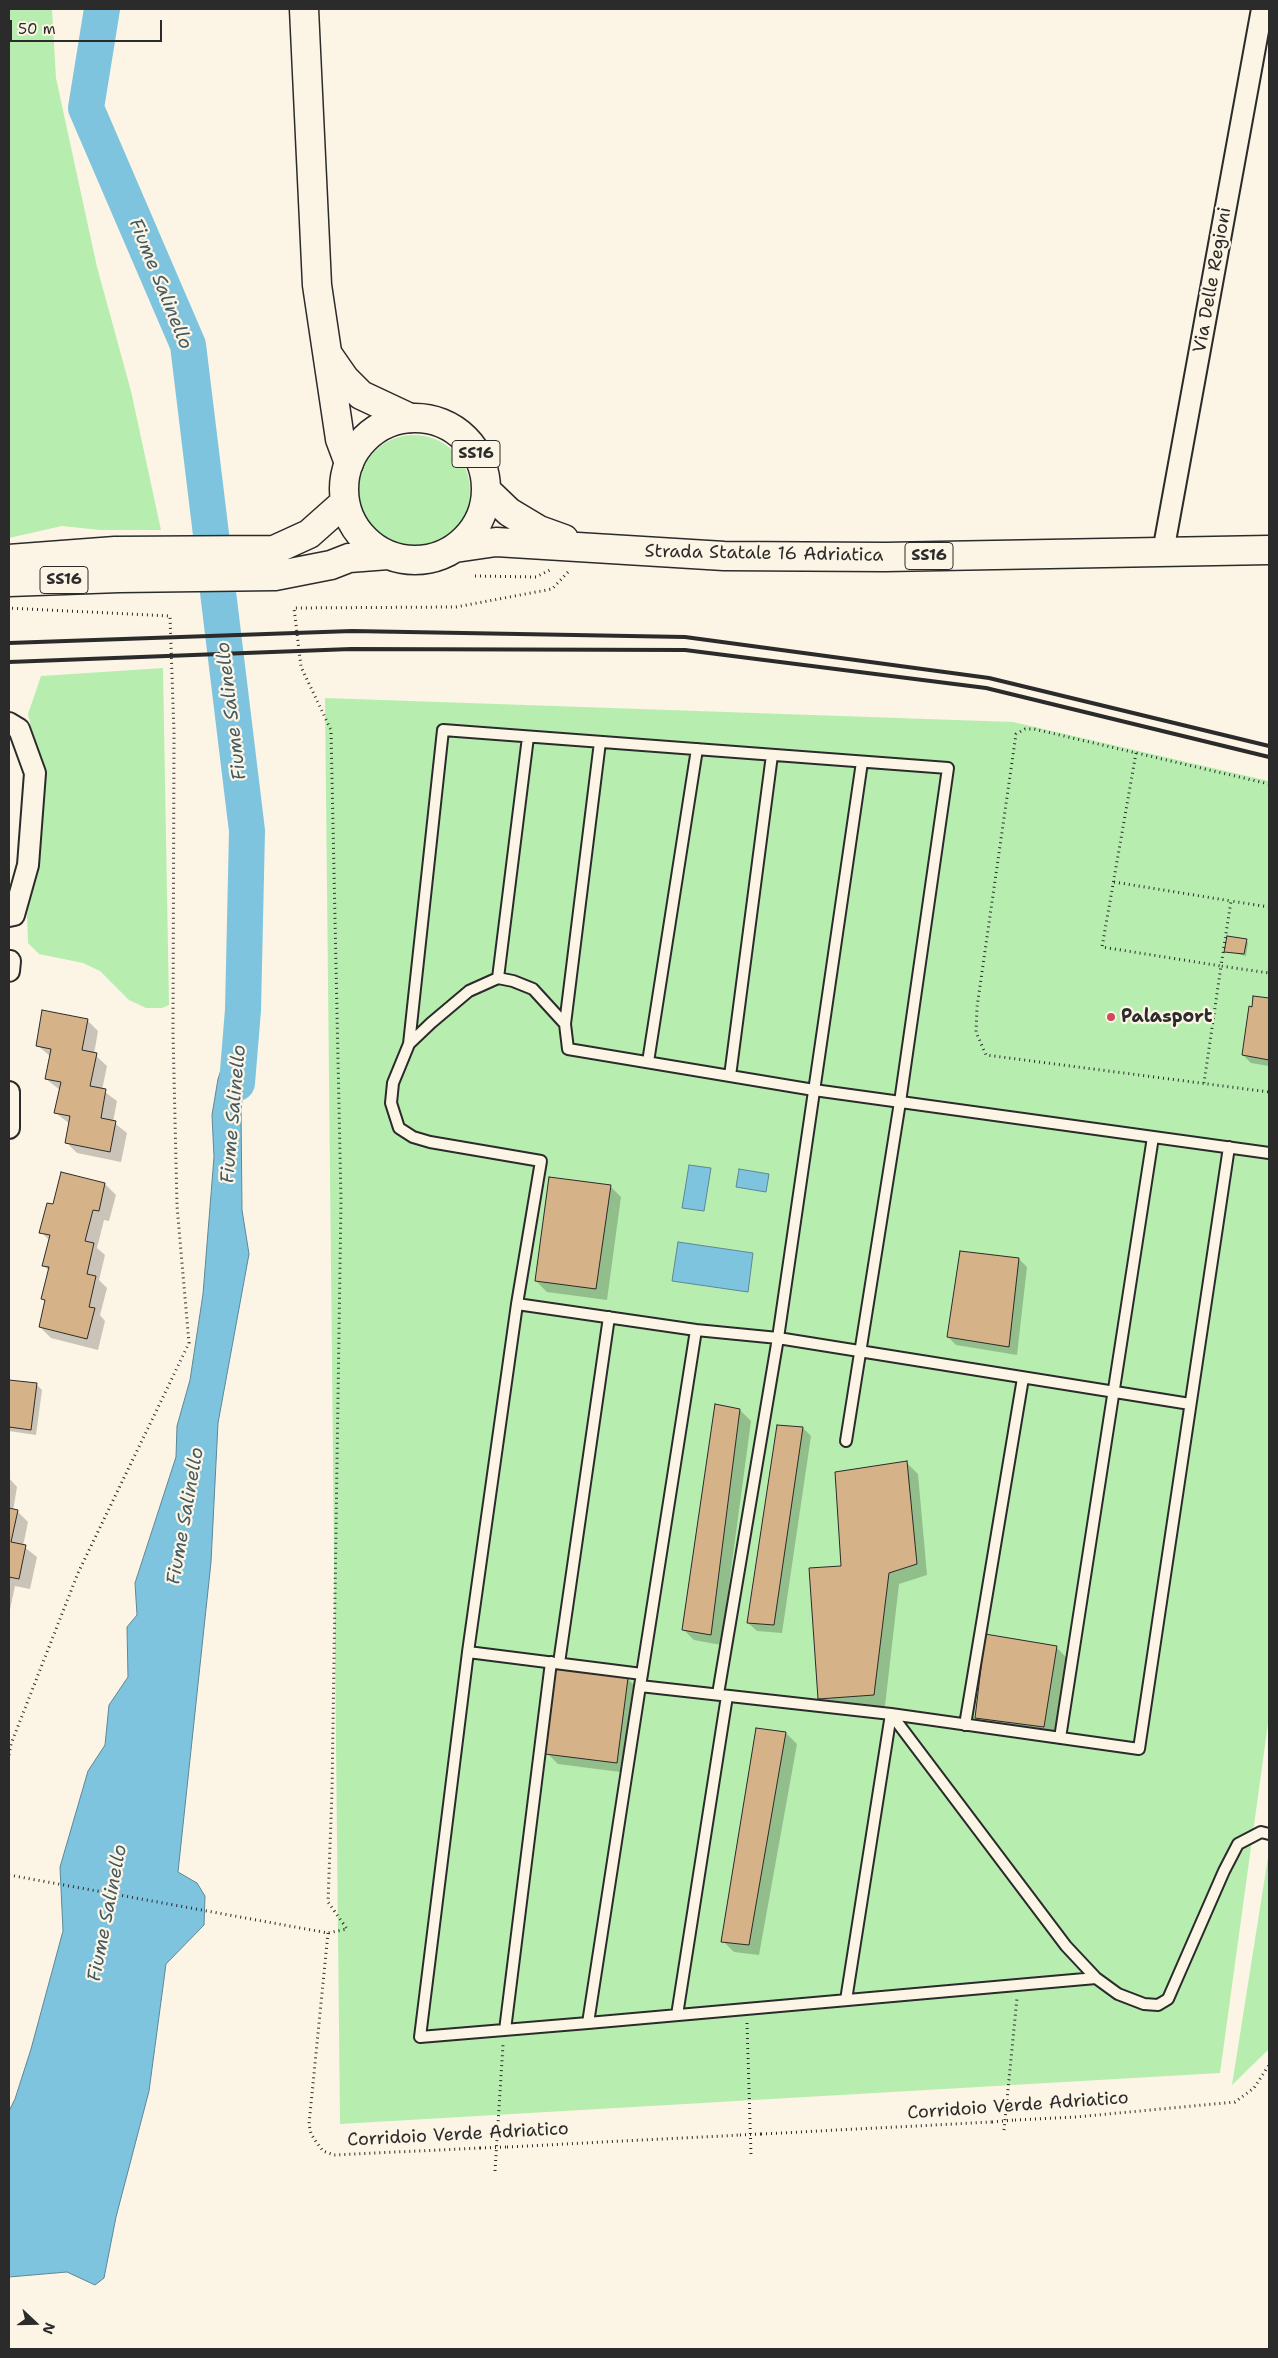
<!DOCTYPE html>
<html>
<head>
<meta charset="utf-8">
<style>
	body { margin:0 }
	#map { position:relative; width:1278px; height:2358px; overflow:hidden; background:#fcf5e5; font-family:"Shantell Sans",sans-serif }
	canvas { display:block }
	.frame { position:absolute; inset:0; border:10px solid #2b2b2b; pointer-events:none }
	.north { position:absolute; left:10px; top:2298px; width:50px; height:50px; -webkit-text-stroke:4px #fcf5e5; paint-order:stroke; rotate:111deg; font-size:14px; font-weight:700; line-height:20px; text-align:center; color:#2b2b2b }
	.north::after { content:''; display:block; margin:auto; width:18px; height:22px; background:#2b2b2b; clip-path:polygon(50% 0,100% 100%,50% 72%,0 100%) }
	.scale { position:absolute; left:10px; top:20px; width:152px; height:22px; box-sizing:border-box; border:2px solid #2b2b2b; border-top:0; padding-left:6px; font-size:15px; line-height:18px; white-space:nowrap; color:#2b2b2b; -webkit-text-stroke:4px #fcf5e5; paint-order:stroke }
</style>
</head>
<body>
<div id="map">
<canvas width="1278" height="2358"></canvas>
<div class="frame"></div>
<div class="north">N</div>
<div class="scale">50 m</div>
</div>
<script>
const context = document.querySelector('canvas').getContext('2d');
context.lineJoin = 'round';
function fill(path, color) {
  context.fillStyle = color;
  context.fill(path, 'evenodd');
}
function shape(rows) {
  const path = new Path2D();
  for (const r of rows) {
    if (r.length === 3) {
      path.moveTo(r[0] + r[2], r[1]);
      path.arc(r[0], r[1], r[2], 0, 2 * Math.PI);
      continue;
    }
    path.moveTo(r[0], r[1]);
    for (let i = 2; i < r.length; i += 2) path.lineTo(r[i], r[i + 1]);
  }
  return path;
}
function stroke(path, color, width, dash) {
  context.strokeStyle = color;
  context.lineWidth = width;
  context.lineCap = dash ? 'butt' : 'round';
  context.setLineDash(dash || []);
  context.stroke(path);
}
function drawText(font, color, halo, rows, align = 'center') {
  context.font = font + ' "Shantell Sans",sans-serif';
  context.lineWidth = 4.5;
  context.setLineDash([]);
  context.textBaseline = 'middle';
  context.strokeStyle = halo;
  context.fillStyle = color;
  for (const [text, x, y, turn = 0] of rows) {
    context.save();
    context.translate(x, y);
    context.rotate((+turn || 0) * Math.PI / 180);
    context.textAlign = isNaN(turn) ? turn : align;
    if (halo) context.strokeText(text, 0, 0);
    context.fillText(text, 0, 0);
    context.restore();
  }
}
fill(shape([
	[9,9,52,9,56,78,97,267,131,391,161,530,100,530,62,526,9,538],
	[414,491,56],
	[163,668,169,1005,162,1008,146,1008,129,1000,100,971,83,963,39,954,28,943,27,915,38,850,41,772,28,714,41,676],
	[325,698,1013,722,1269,781,1269,1716,1220,2073,340,2124],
	[1269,1851,1269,2049,1232,2085]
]), '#b7eeb0');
const water = shape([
	[249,1033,241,1109,242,1210,249,1254,218,1423,211,1562,178,1872,197,1883,205,1896,204,1925,166,1964,149,2091,116,2217,104,2278,95,2285,67,2272,9,2277,9,2111,15,2099,31,2049,63,1931,60,1867,88,1771,105,1745,109,1705,128,1677,127,1627,137,1615,135,1583,176,1457,177,1426,190,1380,203,1294,214,1157,212,1115,218,1079,232,1037,249,1033],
	[689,1165,711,1168,704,1211,682,1208,689,1165],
	[739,1169,769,1174,766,1192,736,1187,739,1169],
	[678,1242,753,1253,748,1292,672,1281,678,1242]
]);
fill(water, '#7ec4df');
stroke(water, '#5d8797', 1);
fill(shape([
	[1246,940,1248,943,1246,956,1226,951],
	[1254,997,1269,999,1269,1066,1251,1063,1243,1055],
	[87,1020,98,1031,94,1054,107,1066,102,1090,117,1101,113,1122,127,1133,121,1162,77,1153,66,1142,70,1124,56,1113,60,1090,46,1079,51,1057,37,1045],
	[105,1184,116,1195,109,1221,104,1220,97,1248,105,1255,99,1280,107,1288,100,1315,105,1321,98,1350,51,1338,40,1327,46,1302,43,1298,49,1271,43,1265,50,1241,41,1232,54,1206],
	[610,1186,621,1197,607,1300,547,1292,536,1281],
	[961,1252,1019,1259,1027,1267,1017,1355,956,1345,948,1337],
	[9,1381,37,1385,42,1390,36,1435,9,1431],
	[740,1410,751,1421,721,1645,694,1640,683,1629],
	[803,1428,811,1436,782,1633,757,1631,748,1623],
	[907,1463,918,1474,927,1575,899,1584,885,1706,830,1710,819,1699],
	[9,1478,17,1487,13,1511,17,1511,28,1522,23,1546,37,1557,30,1589,15,1586,9,1614],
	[986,1636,1057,1648,1068,1659,1055,1738,987,1728,976,1717],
	[628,1679,639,1690,628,1773,558,1764,547,1753],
	[786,1733,797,1744,759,1955,734,1952,723,1941]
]), '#0003');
stroke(shape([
	[102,9,86,108,188,345,247,831,243,1010,237,1083]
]), '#7ec4df', 36);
const building = shape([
	[1227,936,1247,939,1244,954,1224,952,1227,936],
	[1253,996,1269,998,1269,1060,1242,1055,1249,1006,1252,1007,1253,996],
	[42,1010,88,1019,82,1050,97,1053,90,1086,106,1089,101,1118,116,1121,110,1152,65,1143,70,1116,54,1113,61,1082,45,1079,51,1049,36,1046,42,1010],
	[61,1172,105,1183,99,1211,93,1210,85,1241,94,1243,87,1274,96,1276,89,1307,95,1308,87,1339,39,1327,45,1300,41,1299,49,1267,42,1266,50,1235,39,1233,47,1203,53,1204,61,1172],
	[549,1177,611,1185,596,1289,535,1281,549,1177],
	[960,1251,1019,1258,1009,1347,947,1337,960,1251],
	[9,1380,37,1383,31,1430,9,1427,9,1380],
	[715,1404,740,1409,711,1635,682,1630,715,1404],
	[777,1425,803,1427,774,1625,747,1623,777,1425],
	[907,1461,917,1564,889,1573,874,1695,818,1699,809,1568,841,1566,835,1472,907,1461],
	[9,1508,18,1510,11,1542,26,1545,19,1579,9,1577,9,1508],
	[985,1634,1057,1646,1044,1727,975,1718,985,1634],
	[556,1668,628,1678,617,1763,545,1754,556,1668],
	[756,1728,786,1732,749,1945,721,1942,756,1728]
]);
fill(building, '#d6b288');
stroke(building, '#2b2b2b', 1);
const lane = shape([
	[498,978,528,737],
	[565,1024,600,742],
	[409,1044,443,730,948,768,900,1102,846,1441],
	[648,1062,697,749],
	[730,1076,772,755],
	[517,1304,696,1330,642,1674],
	[696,1330,778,1338,862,762],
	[468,1652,517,1304,541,1161,430,1142,413,1137,399,1128,391,1103,393,1083,409,1044,431,1023,469,991,498,978,513,981,533,989,565,1024,568,1049,814,1090,1269,1153],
	[559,1663,609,1317],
	[718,1694,778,1338,1190,1404],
	[965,1725,1023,1378],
	[1060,1738,1153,1137],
	[1096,1978,588,2023,640,1686,891,1714,1066,1946,1096,1978,1118,1994,1144,2004,1158,2005,1168,1999,1224,1871,1238,1844,1261,1832,1269,1834],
	[846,2000,891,1714,1139,1749,1229,1147],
	[677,2015,727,1696],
	[588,2023,420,2037,468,1652,642,1674,640,1686],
	[505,2030,551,1662]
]);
const street = shape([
	[1163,552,1262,9],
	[9,723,19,729,35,773,28,865,14,915,9,916],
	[9,971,10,961],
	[9,1092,9,1128]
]);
const secondary = shape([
	[304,9,317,285,340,439,349,463],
	[329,356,345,379,361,395,410,418]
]);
const primary = shape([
	[415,489,71],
	[486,490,509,512,539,530,564,539],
	[455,548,496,542,724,556,885,557,1269,550],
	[9,559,115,551,274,550,309,534,345,502],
	[9,582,119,578,275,576,331,565,349,558,388,555]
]);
stroke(lane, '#2b2b2b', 14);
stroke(street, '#2b2b2b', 24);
stroke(secondary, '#2b2b2b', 31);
stroke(primary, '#2b2b2b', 31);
stroke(shape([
	[475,576,536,577,550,570],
	[1136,753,1102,947,1221,966,1204,1083],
	[1269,784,1034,729,1025,729,1016,734,977,1007,976,1032,986,1055,1269,1092],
	[1114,882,1231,901],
	[1269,907,1231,901,1221,966,1269,973],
	[9,1755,11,1744,78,1573,189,1343,177,1206,173,1033,174,733,170,616,9,608],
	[9,1875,328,1933,347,1929,328,1902,332,1792,341,1201,331,730,301,667,294,608,456,607,552,589,570,570],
	[328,1933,309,2124,311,2134,317,2143,323,2151,334,2155,480,2148],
	[747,2023,751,2155],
	[1015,2120,1076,2117,1235,2102,1254,2088,1269,2065],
	[1004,2130,1017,1998],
	[761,2134,992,2122],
	[507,2147,740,2135],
	[495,2171,503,2045]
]), '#2b2b2b', 3, [1, 4]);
stroke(lane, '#fcf5e5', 10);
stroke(street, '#fcf5e5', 20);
stroke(secondary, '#fcf5e5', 28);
stroke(primary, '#fcf5e5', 28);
stroke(shape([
	[9,643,352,631,685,637,989,678,1269,746],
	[9,662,351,649,685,650,986,688,1269,757]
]), '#2b2b2b', 4);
stroke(shape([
	[992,2122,1015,2120],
	[740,2135,761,2134],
	[480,2148,507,2147]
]), '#2b2b2b', 3, [1, 4]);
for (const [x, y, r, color] of [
	[1111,1017,5,"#d1495b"]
]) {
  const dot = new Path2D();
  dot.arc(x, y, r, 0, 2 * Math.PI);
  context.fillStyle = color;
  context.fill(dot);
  stroke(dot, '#fcf5e5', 2);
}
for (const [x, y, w] of [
	[476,454,48],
	[929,556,48],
	[64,580,48]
]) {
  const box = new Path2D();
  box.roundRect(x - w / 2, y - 13.5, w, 27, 4);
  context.fillStyle = '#fcf5e5';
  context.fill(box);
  stroke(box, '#2b2b2b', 1);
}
drawText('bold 16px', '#2b2b2b', null, [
	["SS16",476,454],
	["SS16",929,556],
	["SS16",64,580]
]);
drawText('18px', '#2b2b2b', '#fcf5e5', [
	["Via Delle Regioni",1213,280,-80],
	["Strada Statale 16 Adriatica",764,554,1],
	["Corridoio Verde Adriatico",1018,2106,-4],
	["Corridoio Verde Adriatico",458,2135,-3]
]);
drawText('bold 18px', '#2b2b2b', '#fcf5e5', [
	["Palasport",1121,1017]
], 'left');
drawText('italic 19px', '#445961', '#fcf5e5', [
	["Fiume Salinello",160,284,68],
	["Fiume Salinello",232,711,-97],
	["Fiume Salinello",234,1114,-85],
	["Fiume Salinello",186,1516,-80],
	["Fiume Salinello",108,1913,-79]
]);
</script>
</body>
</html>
